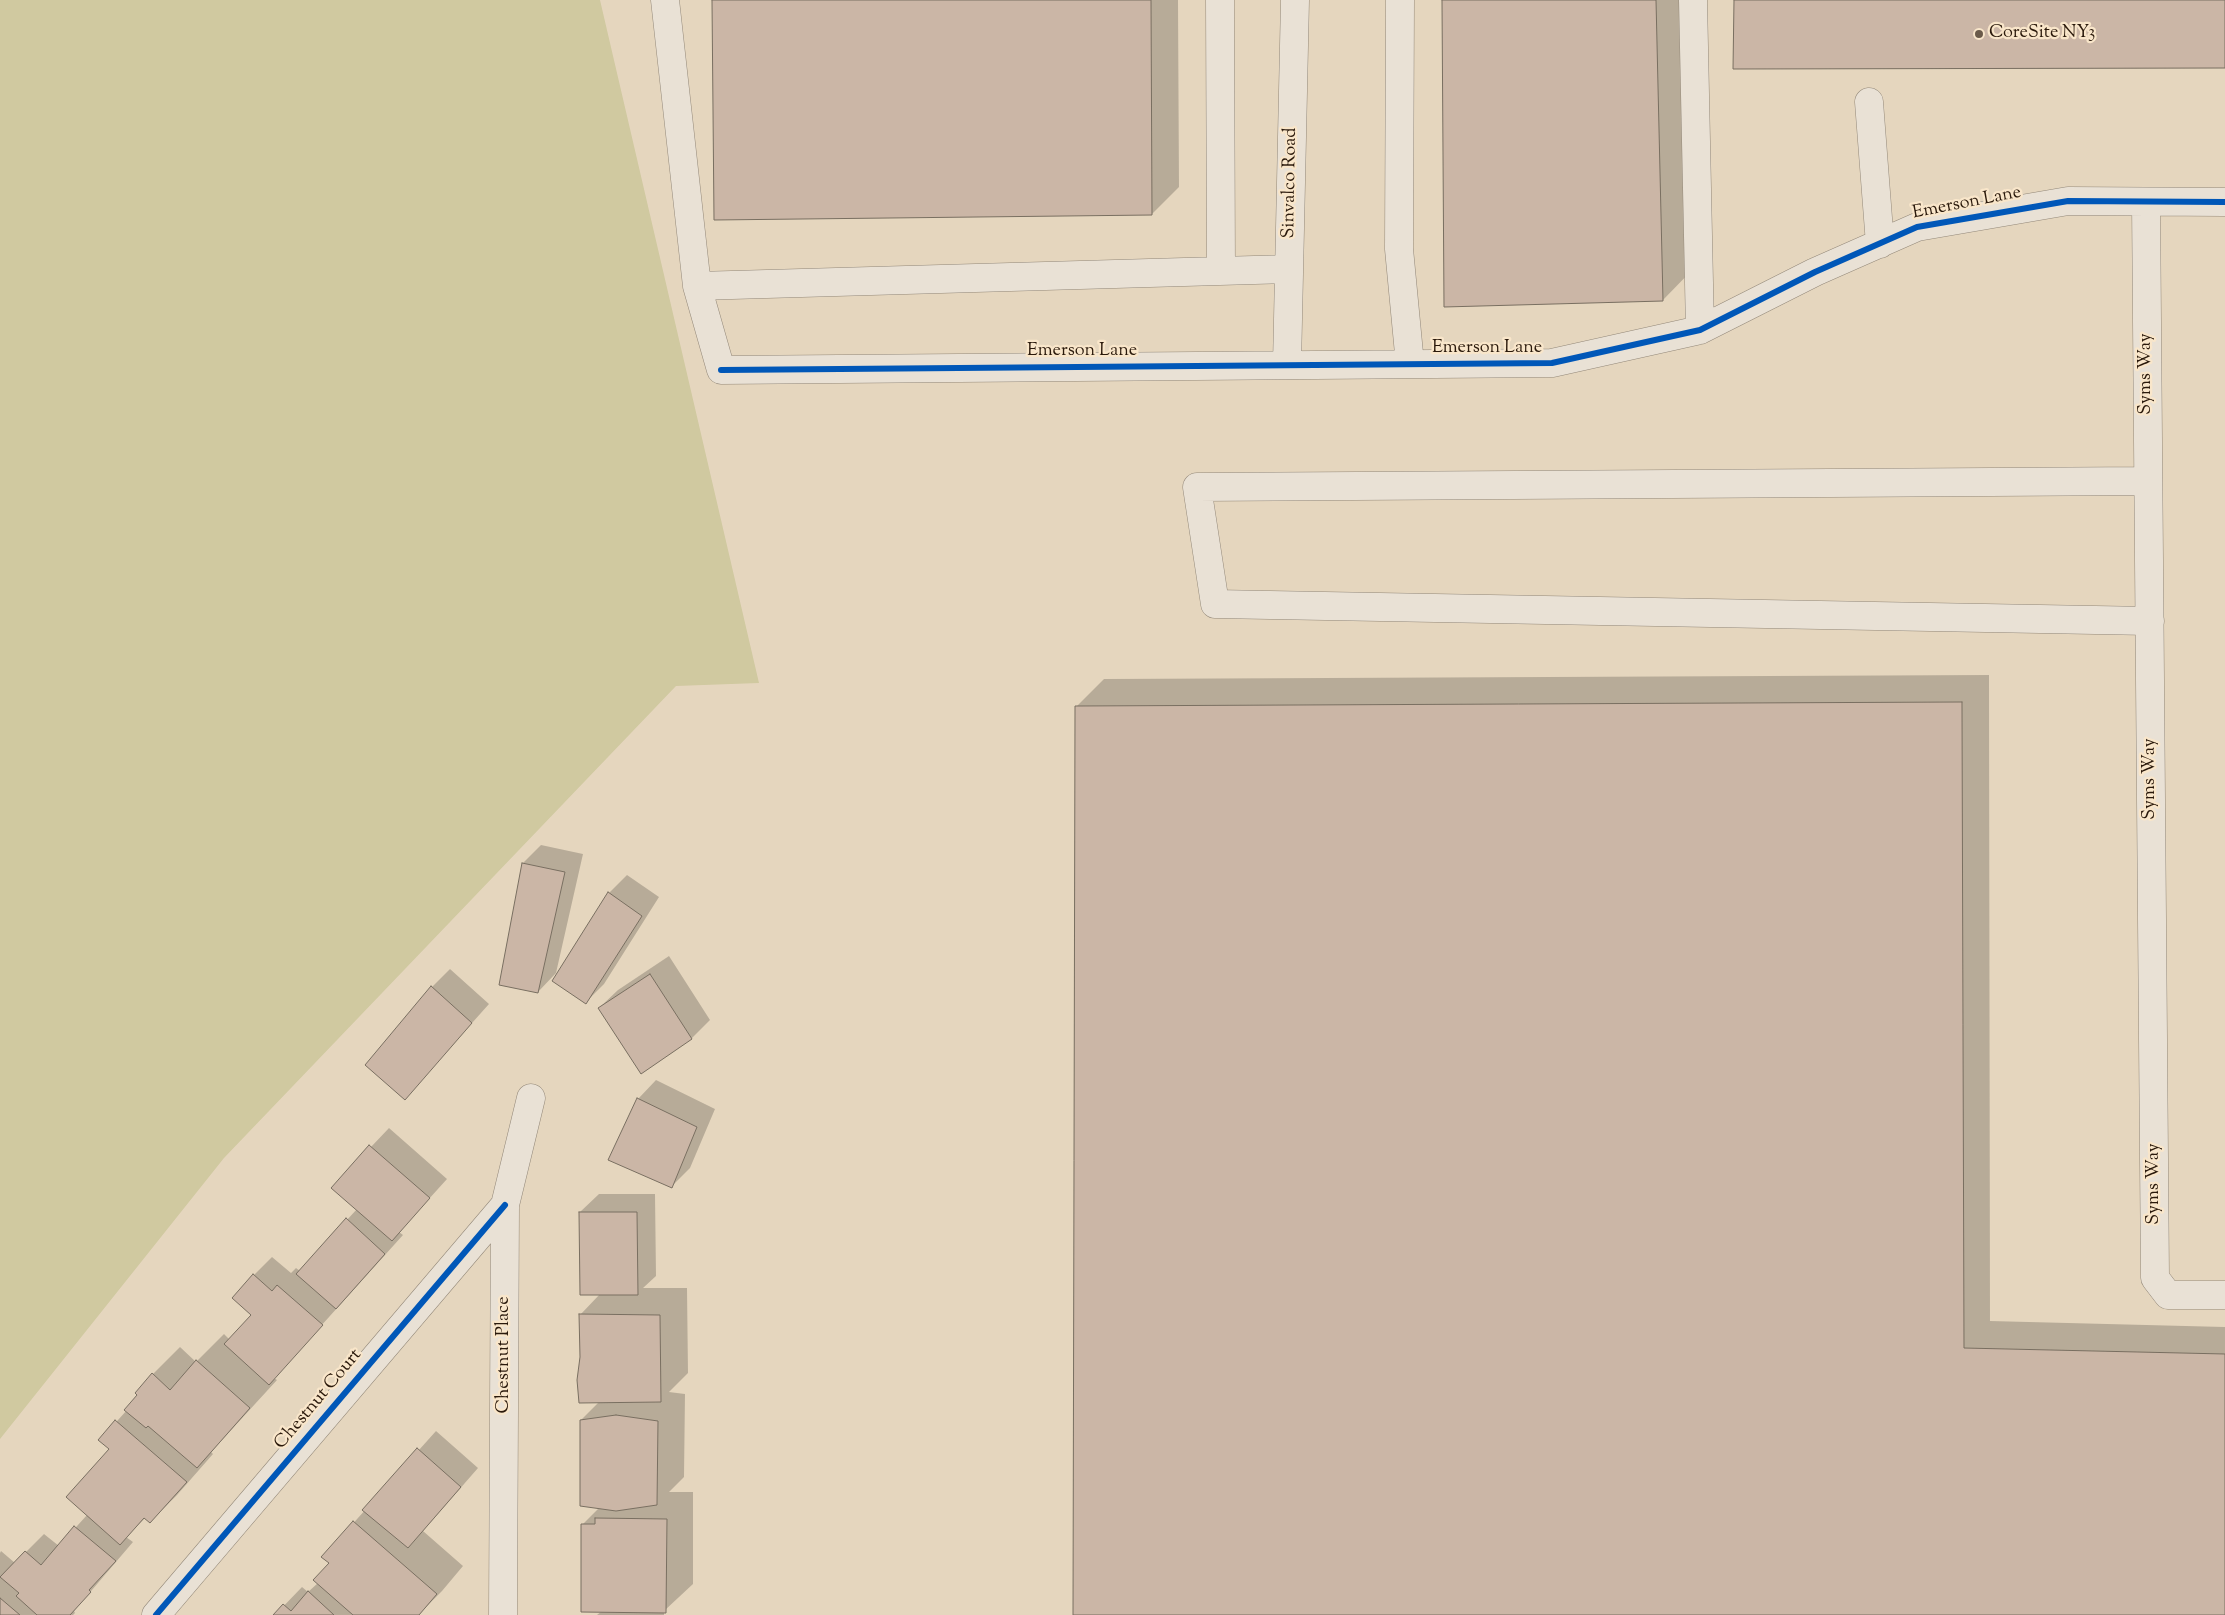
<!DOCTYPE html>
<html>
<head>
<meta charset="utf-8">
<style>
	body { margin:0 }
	canvas { display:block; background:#e5d6be }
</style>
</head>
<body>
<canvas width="2225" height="1615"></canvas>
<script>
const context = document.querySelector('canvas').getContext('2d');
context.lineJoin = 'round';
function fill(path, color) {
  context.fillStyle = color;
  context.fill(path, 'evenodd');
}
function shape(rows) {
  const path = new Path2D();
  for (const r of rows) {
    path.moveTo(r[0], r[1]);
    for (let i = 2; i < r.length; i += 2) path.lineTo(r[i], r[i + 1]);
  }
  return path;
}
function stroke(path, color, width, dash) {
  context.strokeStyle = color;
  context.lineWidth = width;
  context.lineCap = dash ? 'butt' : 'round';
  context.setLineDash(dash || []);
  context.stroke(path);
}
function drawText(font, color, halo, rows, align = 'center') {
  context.font = font + ' "Sorts Mill Goudy",serif';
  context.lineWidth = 4.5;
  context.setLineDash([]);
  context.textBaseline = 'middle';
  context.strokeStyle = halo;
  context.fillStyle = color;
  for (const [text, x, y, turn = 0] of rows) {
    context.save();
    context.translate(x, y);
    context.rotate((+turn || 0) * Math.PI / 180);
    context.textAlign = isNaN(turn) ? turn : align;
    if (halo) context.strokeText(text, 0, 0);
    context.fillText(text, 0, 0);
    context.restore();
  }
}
fill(shape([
	[0,0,600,0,759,683,676,686,224,1158,0,1439]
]), '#d0c9a0');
fill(shape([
	[714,0,1178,0,1179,187,1152,214],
	[1443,0,1692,0,1698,264,1663,300],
	[1989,675,1990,1321,2225,1327,2225,1615,1074,1615,1076,707,1104,679],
	[541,845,583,854,556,973,538,992,501,984,523,863],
	[627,875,659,897,604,984,586,1002,609,893],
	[669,956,710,1020,692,1038,641,1072,599,1008,618,990],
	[450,969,489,1004,405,1098,432,987],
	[656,1080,715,1109,690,1168,672,1186,638,1099],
	[389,1128,447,1179,399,1232,403,1235,274,1378,277,1380,211,1452,213,1454,177,1495,150,1522,145,1518,126,1537,133,1542,74,1611,75,1613,73,1615,0,1615,0,1553,1,1551,15,1563,44,1534,59,1546,87,1515,111,1449,100,1440,127,1410,153,1374,180,1347,196,1362,224,1334,230,1340,252,1314,254,1275,272,1257,291,1273,296,1268,300,1271,357,1209,333,1187],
	[599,1194,655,1194,656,1276,643,1288,687,1288,688,1373,669,1392,685,1394,684,1477,669,1492,693,1492,693,1584,664,1611,664,1615,597,1615,602,1611,582,1525,599,1508,581,1420,600,1401,581,1357,580,1315,600,1294,580,1212],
	[436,1431,478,1468,423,1531,463,1566,442,1591,418,1615,275,1615,302,1587,308,1592,318,1583,330,1563,323,1557]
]), '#0003');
const building = shape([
	[712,0,1151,0,1152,215,714,220,712,0],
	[1442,0,1656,0,1663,301,1444,307,1442,0],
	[1734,0,2225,0,2225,68,1733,69,1734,0],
	[1962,702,1964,1348,2225,1354,2225,1615,1073,1615,1075,706,1962,702],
	[522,863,565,872,538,993,499,985,522,863],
	[608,892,642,916,586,1004,552,981,608,892],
	[650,974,692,1039,641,1074,598,1008,650,974],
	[431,986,472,1023,405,1100,365,1065,431,986],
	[637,1098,697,1127,672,1188,608,1160,637,1098],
	[369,1145,430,1198,392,1241,331,1188,369,1145],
	[579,1212,637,1212,638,1295,580,1295,579,1212],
	[346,1218,385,1254,336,1309,296,1274,346,1218],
	[253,1274,272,1291,277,1285,323,1325,269,1385,224,1344,251,1315,232,1298,253,1274],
	[579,1314,660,1315,661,1402,579,1403,577,1380,580,1357,579,1314],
	[196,1360,250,1408,197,1468,148,1426,146,1428,124,1410,137,1395,135,1393,152,1373,170,1390,196,1360],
	[616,1415,658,1421,657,1505,616,1511,580,1506,580,1420,616,1415],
	[115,1420,187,1482,150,1523,144,1518,120,1545,66,1497,109,1449,98,1440,115,1420],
	[417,1448,461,1487,408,1548,362,1510,417,1448],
	[595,1518,667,1519,666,1613,581,1612,581,1524,595,1524,595,1518],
	[353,1521,437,1594,419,1615,353,1615,313,1580,329,1563,321,1557,353,1521],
	[74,1526,116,1561,89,1590,91,1592,70,1615,37,1615,16,1596,19,1593,0,1577,25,1551,41,1565,74,1526],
	[308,1591,334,1615,273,1615,283,1604,291,1611,308,1591],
	[0,1598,20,1615,0,1615,0,1598]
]);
fill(building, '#cbb6a6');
stroke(building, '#796f61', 1);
const minor = shape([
	[665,0,697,286,1289,269],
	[1220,0,1221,271],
	[1400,0,1399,249,1410,364],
	[1693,0,1700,330],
	[1869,102,1880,244],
	[2146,202,2155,1278,2168,1295,2225,1295],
	[697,286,721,370,1552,363,1700,330,1815,272,1917,227,2068,201,2225,202],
	[1287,365,1295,0],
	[2148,481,1197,487,1215,604,2150,621],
	[156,1615,505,1205],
	[503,1615,505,1205,531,1098]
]);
stroke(minor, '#938879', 29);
stroke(minor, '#e9e1d5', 28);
stroke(shape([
	[721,370,1552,363,1700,330,1815,272,1917,227,2068,201,2225,202],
	[156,1615,505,1205]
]), '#0057b8', 6);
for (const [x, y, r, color] of [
	[1979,34,5,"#6b5b4a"]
]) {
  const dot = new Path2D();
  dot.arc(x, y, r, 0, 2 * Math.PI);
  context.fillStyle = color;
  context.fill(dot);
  stroke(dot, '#f9e6ca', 2);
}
drawText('18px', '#2a190b', '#f9e6ca', [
	["CoreSite NY3",1989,34]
], 'left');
drawText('18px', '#2a190b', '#f9e6ca', [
	["Sinvalco Road",1291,183,-89],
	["Emerson Lane",1967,204,-11],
	["Emerson Lane",1487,349],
	["Emerson Lane",1082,352],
	["Syms Way",2147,374,-90],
	["Syms Way",2151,779,-90],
	["Syms Way",2155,1184,-90],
	["Chestnut Place",505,1355,-90],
	["Chestnut Court",319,1400,-50]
]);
</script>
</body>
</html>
